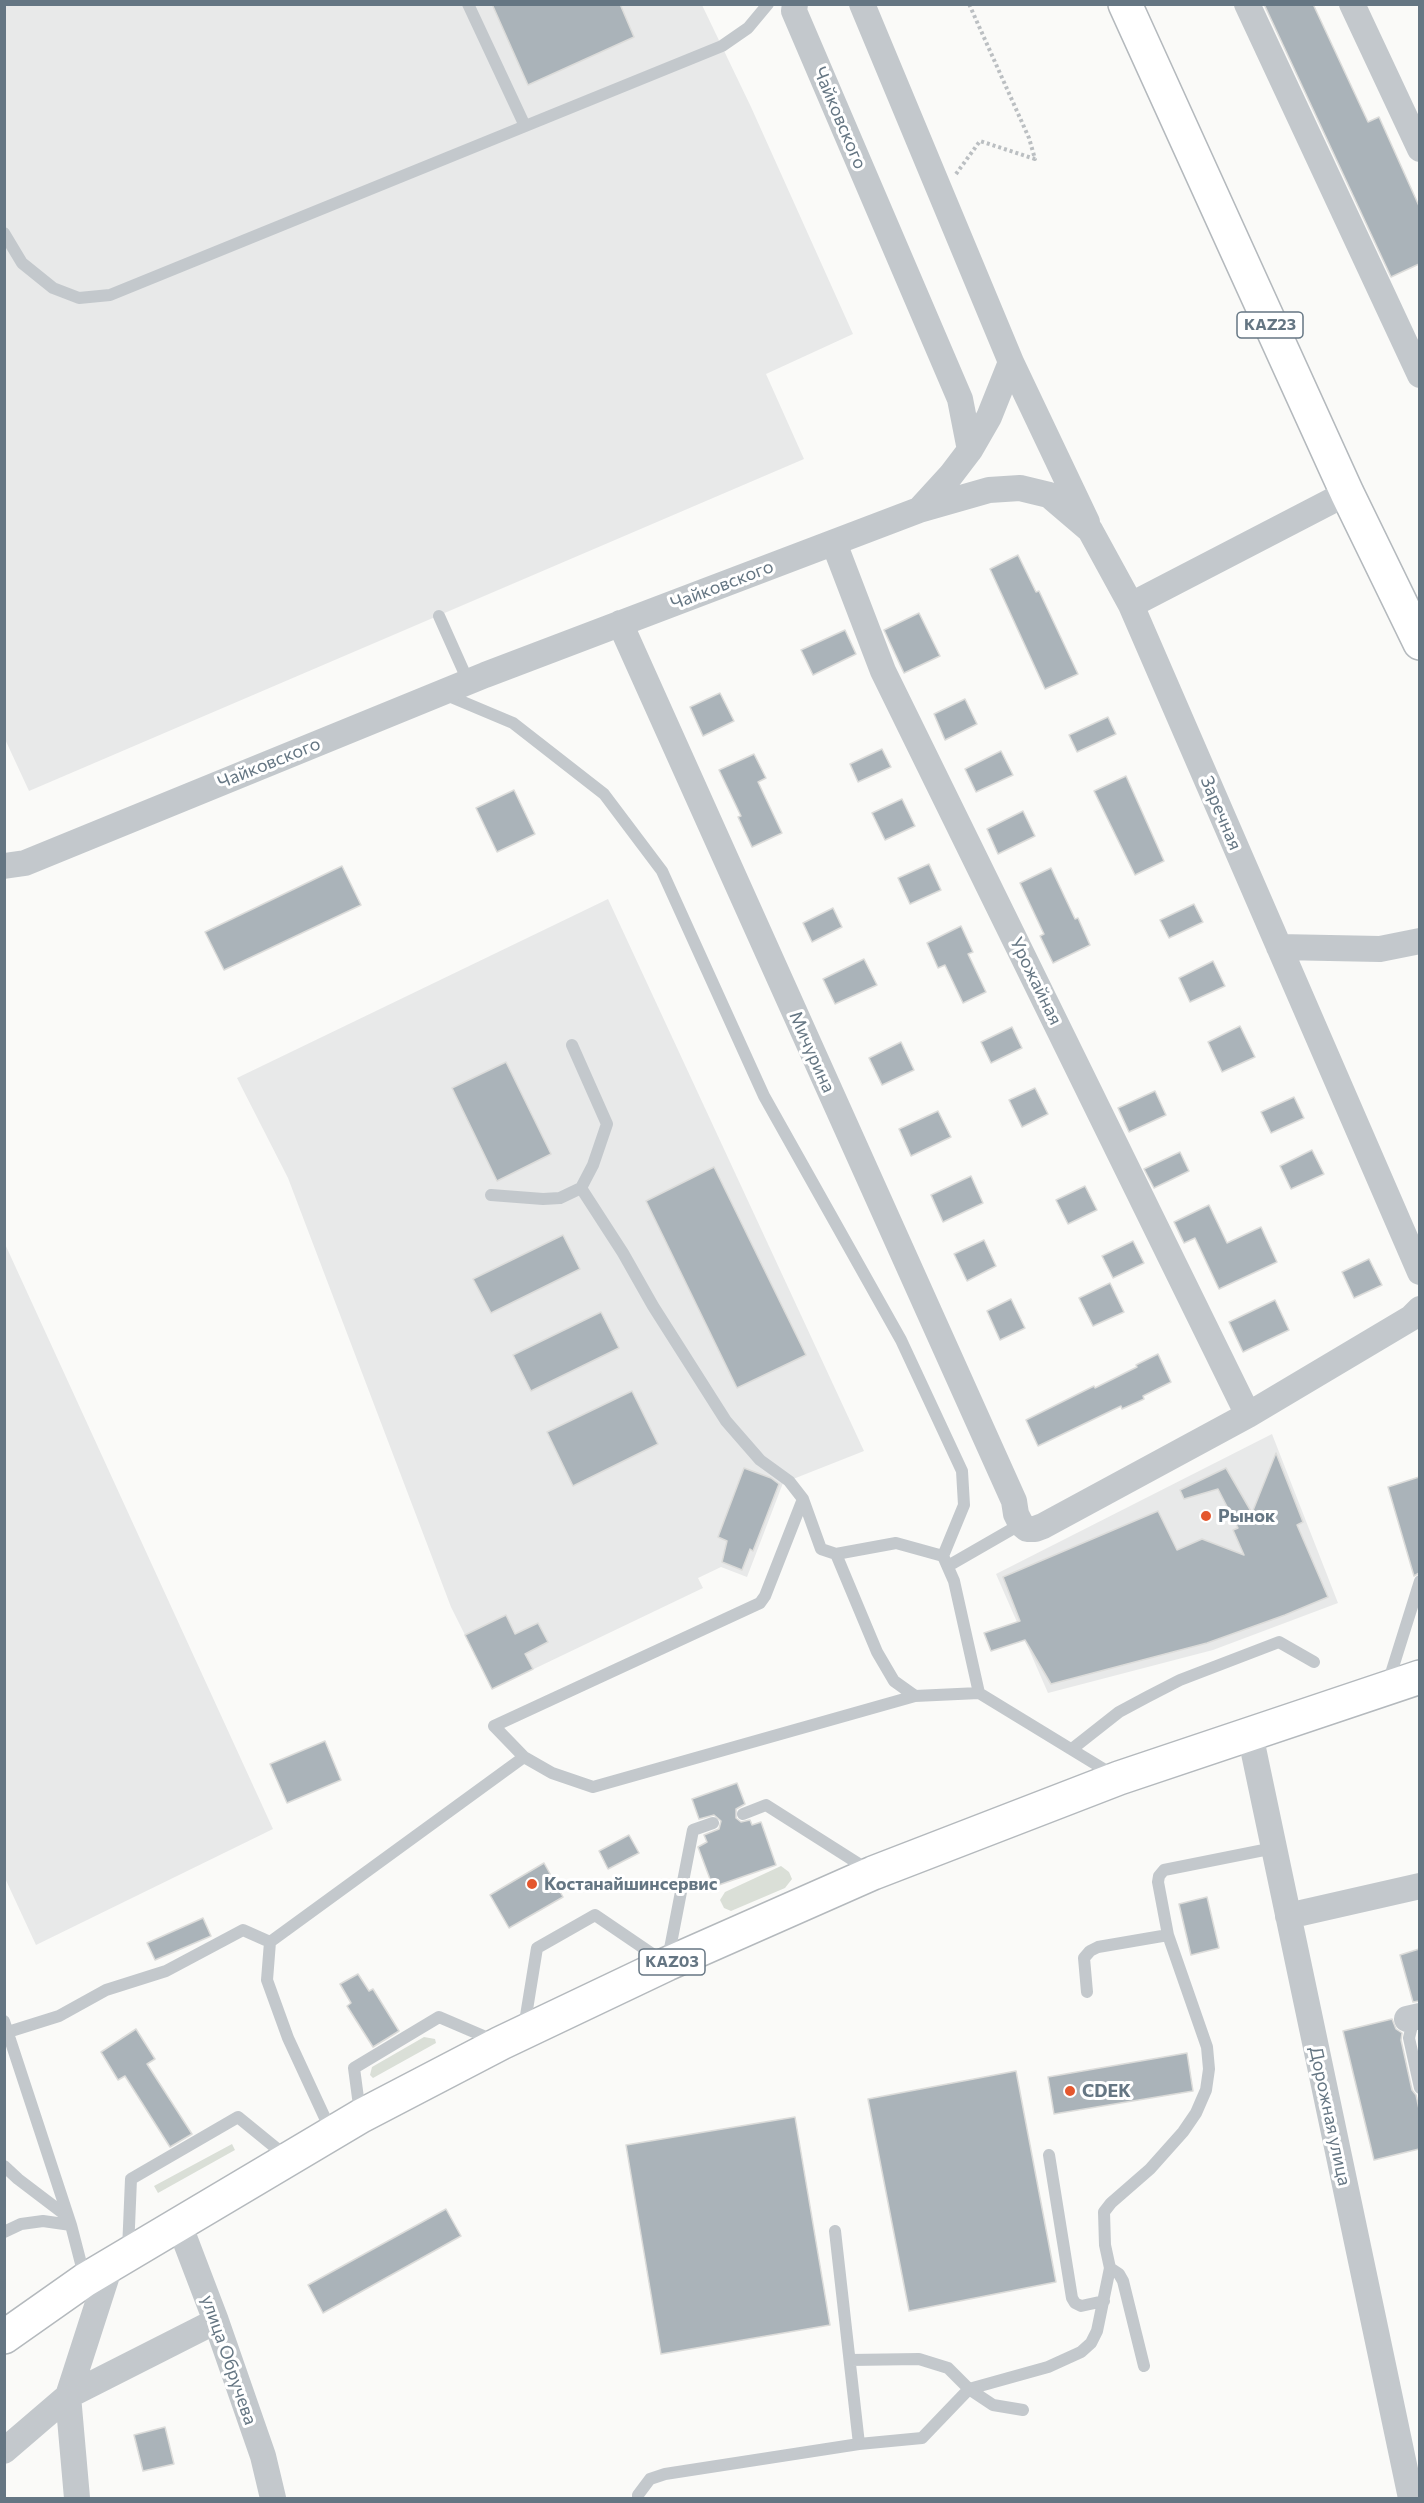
<!DOCTYPE html>
<html>
<head>
<meta charset="utf-8">
<style>
	body { margin:0 }
	#map { position:relative; width:1424px; height:2503px; overflow:hidden; background:#fafaf8; font-family:Commissioner,sans-serif }
	canvas { display:block }
	.frame { position:absolute; inset:0; border:6px solid #657683; pointer-events:none }
</style>
</head>
<body>
<div id="map">
<canvas width="1424" height="2503"></canvas>
<div class="frame"></div>
</div>
<script>
const context = document.querySelector('canvas').getContext('2d');
context.lineJoin = 'round';
function fill(path, color) {
  context.fillStyle = color;
  context.fill(path, 'evenodd');
}
function shape(rows) {
  const path = new Path2D();
  for (const r of rows) {
    path.moveTo(r[0], r[1]);
    for (let i = 2; i < r.length; i += 2) path.lineTo(r[i], r[i + 1]);
  }
  return path;
}
function stroke(path, color, width, dash) {
  context.strokeStyle = color;
  context.lineWidth = width;
  context.lineCap = dash ? 'butt' : 'round';
  context.setLineDash(dash || []);
  context.stroke(path);
}
function drawText(font, color, halo, rows, align = 'center') {
  context.font = font + ' Commissioner,sans-serif';
  context.lineWidth = 6;
  context.setLineDash([]);
  context.textBaseline = 'middle';
  context.strokeStyle = halo;
  context.fillStyle = color;
  for (const [text, x, y, turn = 0] of rows) {
    context.save();
    context.translate(x, y);
    context.rotate((+turn || 0) * Math.PI / 180);
    context.textAlign = isNaN(turn) ? turn : align;
    if (halo) context.strokeText(text, 0, 0);
    context.fillText(text, 0, 0);
    context.restore();
  }
}
fill(shape([
	[4,5,702,5,751,107,853,334,766,374,804,459,29,791,4,737],
	[608,899,864,1451,783,1483,747,1577,721,1567,698,1578,703,1588,492,1689,451,1607,288,1178,237,1078],
	[5,1244,273,1829,36,1945,4,1876],
	[1272,1434,1338,1603,1213,1650,1048,1693,996,1574]
]), '#e8e9e9');
fill(shape([
	[781,1866,789,1872,792,1879,785,1888,731,1911,724,1908,720,1900,725,1892],
	[424,2037,435,2039,436,2043,373,2078,370,2075,372,2067],
	[232,2144,235,2150,158,2193,154,2186]
]), '#dadfd7');
const building = shape([
	[492,4,620,4,634,37,528,85,492,4],
	[1264,4,1313,4,1368,122,1379,117,1419,206,1419,264,1391,277,1264,4],
	[1018,555,1036,592,1039,591,1078,674,1045,689,990,569,1018,555],
	[919,613,940,656,904,673,884,630,919,613],
	[845,630,856,654,813,675,801,650,845,630],
	[720,693,734,721,703,736,690,707,720,693],
	[965,699,977,724,945,740,934,714,965,699],
	[1108,717,1116,734,1077,752,1069,735,1108,717],
	[882,749,891,767,858,782,850,764,882,749],
	[1001,751,1013,775,976,792,965,769,1001,751],
	[754,754,766,778,758,782,782,833,752,847,738,817,741,816,719,770,754,754],
	[1126,776,1164,861,1135,875,1094,791,1126,776],
	[514,790,535,834,497,852,476,808,514,790],
	[902,799,915,826,885,840,872,813,902,799],
	[1023,811,1035,836,998,854,987,829,1023,811],
	[929,864,941,890,910,904,898,878,929,864],
	[342,866,361,905,224,970,205,932,342,866],
	[1051,868,1075,919,1078,918,1090,945,1053,963,1040,936,1044,934,1020,883,1051,868],
	[1194,904,1203,922,1169,938,1160,920,1194,904],
	[833,908,842,927,812,942,803,923,833,908],
	[961,926,973,952,968,954,986,992,963,1003,945,965,938,968,927,943,961,926],
	[864,959,877,985,835,1004,823,979,864,959],
	[1213,961,1225,986,1190,1002,1179,978,1213,961],
	[1240,1026,1255,1057,1222,1072,1208,1042,1240,1026],
	[1012,1027,1022,1048,991,1063,981,1042,1012,1027],
	[901,1042,914,1070,882,1085,869,1058,901,1042],
	[506,1062,551,1154,497,1181,452,1088,506,1062],
	[1035,1088,1048,1114,1022,1127,1009,1100,1035,1088],
	[1155,1091,1166,1115,1129,1132,1118,1108,1155,1091],
	[1294,1097,1304,1118,1271,1133,1261,1112,1294,1097],
	[938,1111,951,1137,911,1156,899,1129,938,1111],
	[1312,1150,1324,1174,1291,1189,1280,1166,1312,1150],
	[1180,1152,1189,1171,1154,1188,1144,1169,1180,1152],
	[714,1167,806,1355,737,1388,646,1201,714,1167],
	[971,1176,983,1203,943,1222,931,1195,971,1176],
	[1085,1186,1097,1210,1068,1224,1056,1200,1085,1186],
	[1209,1205,1227,1243,1261,1227,1277,1262,1219,1289,1195,1238,1184,1243,1174,1222,1209,1205],
	[563,1235,580,1269,491,1313,473,1279,563,1235],
	[984,1240,996,1266,967,1281,954,1254,984,1240],
	[1133,1241,1144,1263,1113,1278,1102,1256,1133,1241],
	[1369,1259,1382,1285,1354,1298,1342,1272,1369,1259],
	[1110,1283,1124,1312,1093,1326,1079,1298,1110,1283],
	[1011,1299,1025,1328,1000,1340,987,1311,1011,1299],
	[1275,1300,1289,1330,1243,1352,1229,1322,1275,1300],
	[601,1312,619,1348,531,1391,513,1355,601,1312],
	[1158,1354,1171,1382,1143,1396,1144,1399,1122,1409,1121,1406,1038,1446,1026,1420,1094,1386,1095,1388,1137,1367,1136,1365,1158,1354],
	[632,1391,658,1444,573,1486,547,1432,632,1391],
	[1276,1453,1303,1522,1297,1525,1328,1597,1285,1615,1207,1643,1051,1684,1025,1640,991,1651,984,1633,1020,1621,1003,1577,1158,1511,1177,1550,1202,1539,1244,1555,1233,1530,1238,1528,1218,1489,1184,1499,1180,1490,1226,1468,1252,1513,1276,1453],
	[744,1468,771,1478,779,1484,753,1551,750,1549,742,1570,722,1562,727,1541,718,1537,744,1468],
	[1419,1477,1419,1573,1414,1576,1388,1487,1419,1477],
	[506,1615,515,1634,538,1623,548,1642,525,1654,533,1669,492,1689,465,1635,506,1615],
	[325,1741,341,1780,287,1803,270,1764,325,1741],
	[737,1783,745,1804,736,1809,736,1818,741,1822,750,1820,752,1825,761,1822,776,1865,713,1887,698,1847,707,1842,704,1835,719,1829,721,1821,714,1815,699,1819,692,1799,737,1783],
	[629,1835,639,1853,608,1869,599,1851,629,1835],
	[544,1863,563,1897,509,1928,490,1895,544,1863],
	[1207,1897,1219,1948,1191,1955,1179,1904,1207,1897],
	[203,1918,211,1936,155,1960,147,1943,203,1918],
	[1419,1949,1419,2001,1413,2002,1400,1955,1419,1949],
	[358,1974,369,1991,373,1989,399,2031,373,2047,347,2006,351,2003,340,1984,358,1974],
	[1392,2019,1396,2029,1402,2033,1401,2040,1412,2090,1416,2095,1419,2109,1419,2149,1374,2160,1343,2031,1392,2019],
	[136,2029,155,2059,147,2064,192,2134,170,2147,125,2076,118,2080,101,2052,136,2029],
	[1187,2053,1193,2091,1054,2114,1048,2077,1187,2053],
	[1016,2071,1056,2282,909,2311,868,2099,1016,2071],
	[795,2117,830,2325,661,2354,626,2145,795,2117],
	[446,2209,461,2236,323,2313,308,2285,446,2209],
	[165,2427,174,2464,143,2471,134,2435,165,2427]
]);
fill(building, '#aab3b9');
stroke(building, '#dcdcda', 1.5);
const trunk = shape([
	[1125,4,1347,493,1420,643],
	[4,2337,85,2280,361,2116,501,2043,667,1964,873,1873,1119,1778,1420,1677]
]);
stroke(trunk, '#b4b9bd', 36);
stroke(shape([
	[956,174,980,141,1035,159,1029,138,969,4]
]), '#bbbfc2', 4, [3, 3]);
stroke(shape([
	[468,4,525,126],
	[4,233,22,263,53,288,79,298,110,295,722,46,748,28,768,4],
	[439,616,468,681],
	[444,694,513,723,604,794,662,871,764,1096,901,1340,962,1471,964,1505,943,1556],
	[572,1045,607,1124,593,1165,581,1188,623,1253,653,1306,726,1421,760,1460,789,1481,803,1499,821,1549,836,1554,896,1543,943,1556,954,1581,979,1693],
	[491,1195,543,1199,560,1198,581,1188],
	[803,1499,765,1596,760,1603,494,1726,524,1757,552,1773,593,1787,915,1696,979,1693,1115,1776],
	[836,1554,877,1652,894,1681,915,1696],
	[948,1566,1021,1524],
	[1388,1683,1420,1581],
	[1072,1749,1119,1712,1147,1697,1180,1680,1279,1642,1314,1662],
	[743,1814,766,1805,870,1871],
	[1087,1992,1084,1958,1090,1951,1098,1947,1168,1935],
	[1414,2017,1409,2038,1420,2088],
	[4,2021,71,2225,85,2279],
	[524,2028,537,1948,595,1915,667,1964,693,1830,713,1823],
	[8,2032,59,2016,106,1990,166,1971,243,1930,270,1942],
	[360,2113,354,2068,439,2017,495,2041],
	[331,2131,288,2038,267,1980,270,1942,524,1757],
	[1049,2155,1072,2298,1075,2303,1081,2306,1104,2301],
	[4,2166,18,2179,68,2217],
	[835,2231,859,2444],
	[4,2232,21,2224,43,2221,71,2225],
	[128,2250,131,2179,238,2117,287,2157],
	[1110,2268,1119,2274,1123,2281,1144,2366],
	[850,2360,919,2359,948,2368,969,2389,993,2405,1023,2410],
	[638,2498,638,2495,650,2479,665,2474,859,2444,922,2438,969,2389,1048,2367,1081,2352,1091,2343,1097,2331,1110,2268,1105,2245,1104,2212,1111,2203,1150,2169,1183,2132,1196,2113,1206,2090,1209,2069,1207,2047,1168,1935,1158,1882,1159,1876,1164,1870,1274,1848]
]), '#c3c8cc', 12);
stroke(shape([
	[862,4,1011,362,989,417,970,450],
	[1247,4,1420,375],
	[1352,4,1420,149],
	[1011,362,1087,522],
	[919,510,989,490,1020,488,1049,495,1090,530,1131,605,1420,1272],
	[834,543,883,671,1248,1415],
	[1131,605,1347,493],
	[620,623,1014,1501,1016,1514,1021,1524,1027,1529,1035,1529,1043,1526,1248,1415,1411,1318,1420,1309],
	[4,866,25,863,485,675,919,510,951,475,970,450,960,399,794,11,795,4],
	[1279,947,1380,949,1420,941],
	[1250,1734,1411,2498],
	[1288,1916,1420,1886],
	[1407,2019,1420,2016],
	[179,2224,216,2321,263,2456,273,2498],
	[4,2451,68,2396,216,2321],
	[77,2498,68,2396,110,2266]
]), '#c3c8cc', 26);
stroke(trunk, '#fff', 33);
for (const [x, y, r, color] of [
	[1206,1516,6,"#e4572e"],
	[532,1884,6,"#e4572e"],
	[1070,2091,6,"#e4572e"]
]) {
  const dot = new Path2D();
  dot.arc(x, y, r, 0, 2 * Math.PI);
  context.fillStyle = color;
  context.fill(dot);
  stroke(dot, '#fff', 2);
}
for (const [x, y, w] of [
	[1270,325,66],
	[672,1962,66]
]) {
  const box = new Path2D();
  box.roundRect(x - w / 2, y - 13, w, 26, 4.5);
  context.fillStyle = '#fff';
  context.fill(box);
  stroke(box, '#657683', 1.5);
}
drawText('bold 16px', '#657683', null, [
	["KAZ23",1270,325],
	["KАZ03",672,1962]
]);
drawText('18px', '#657683', '#fff', [
	["Чайковского",840,118,67],
	["Чайковского",722,585,-21],
	["Чайковского",269,763,-22],
	["Заречная",1221,813,67],
	["Урожайная",1036,981,64],
	["Мичурина",812,1052,66],
	["Дорожная улица",1330,2116,78],
	["улица Обручева",229,2360,71]
]);
drawText('bold 18px', '#657683', '#fff', [
	["Рынок",1218,1516],
	["Костанайшинсервис",544,1884],
	["CDEK",1082,2091]
], 'left');
</script>
</body>
</html>
